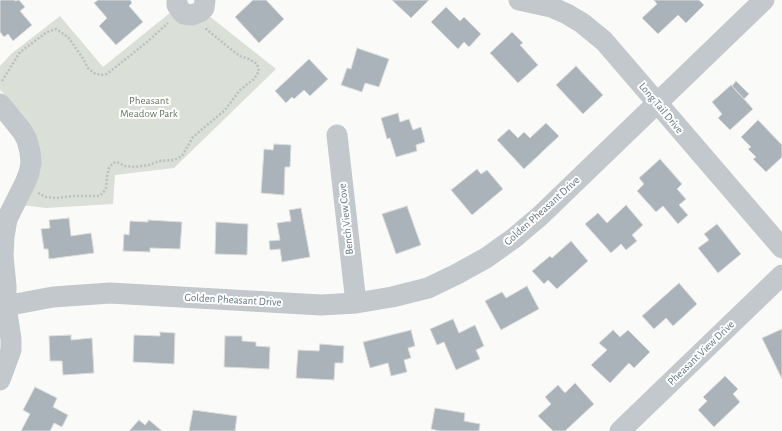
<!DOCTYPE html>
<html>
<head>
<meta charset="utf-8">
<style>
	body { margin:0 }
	canvas { display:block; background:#fafaf8 }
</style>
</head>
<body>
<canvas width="782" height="431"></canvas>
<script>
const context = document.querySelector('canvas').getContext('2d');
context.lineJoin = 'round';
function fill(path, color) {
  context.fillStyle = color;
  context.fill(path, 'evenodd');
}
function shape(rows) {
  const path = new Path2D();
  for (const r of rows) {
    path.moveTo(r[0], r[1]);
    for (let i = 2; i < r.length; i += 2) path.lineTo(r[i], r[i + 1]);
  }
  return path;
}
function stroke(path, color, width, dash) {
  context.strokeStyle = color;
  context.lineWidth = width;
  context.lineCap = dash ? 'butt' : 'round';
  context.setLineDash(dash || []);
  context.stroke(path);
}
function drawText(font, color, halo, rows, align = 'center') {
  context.font = font + ' "Alegreya Sans",sans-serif';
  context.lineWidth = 4;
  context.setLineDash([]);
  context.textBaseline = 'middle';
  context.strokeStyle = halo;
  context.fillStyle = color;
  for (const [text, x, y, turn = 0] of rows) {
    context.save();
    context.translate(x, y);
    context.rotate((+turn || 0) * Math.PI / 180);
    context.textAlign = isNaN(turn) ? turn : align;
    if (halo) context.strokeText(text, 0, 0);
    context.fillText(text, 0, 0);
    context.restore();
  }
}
fill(shape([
	[171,12,208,15,276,69,174,168,115,175,113,204,46,208,22,205,34,183,8,98,0,90,0,66,11,54,60,16,103,67]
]), '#dadfd7');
const building = shape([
	[1,0,14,0,15,1,19,0,25,7,20,11,32,25,13,41,8,34,4,37,0,32,0,1,1,0],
	[98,0,130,0,132,3,129,6,143,22,116,45,99,26,107,18,94,3,98,0],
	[253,0,266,0,284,19,259,43,235,17,253,0],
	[392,0,429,0,411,18,392,0],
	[654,0,699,0,704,5,686,23,678,15,658,34,642,18,657,4,654,0],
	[446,7,460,21,464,17,481,34,469,47,464,42,458,49,431,22,446,7],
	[512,32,523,43,520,45,538,65,518,83,490,53,512,32],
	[357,48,389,59,379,87,365,83,362,92,341,85,347,68,351,69,357,48],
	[309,59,328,79,310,96,304,90,294,99,292,97,286,103,275,91,309,59],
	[576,66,603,95,583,114,556,85,576,66],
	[736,81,749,94,744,99,732,86,736,81],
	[731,85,753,109,730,130,718,118,722,114,712,102,731,85],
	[398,113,400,122,409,119,413,130,421,127,425,142,416,145,417,151,396,157,390,138,387,139,381,118,398,113],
	[758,120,782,145,782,157,766,172,753,159,756,157,748,149,751,147,741,137,758,120],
	[546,123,559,136,524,169,497,140,509,129,518,138,524,132,530,138,546,123],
	[274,144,291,145,290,167,285,167,284,195,261,193,264,149,273,150,274,144],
	[660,159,682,184,677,189,686,199,679,205,688,215,678,224,663,206,656,212,637,191,644,184,639,178,660,159],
	[477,169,481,174,487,170,503,189,472,215,451,190,477,169],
	[626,205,643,225,632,235,637,241,626,250,621,244,611,253,585,224,598,213,607,223,626,205],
	[407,206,421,245,396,254,382,214,407,206],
	[301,208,310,257,282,262,280,249,270,250,269,241,280,240,277,223,291,221,289,210,301,208],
	[69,218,71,236,91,233,94,253,49,259,48,249,44,249,41,229,50,228,49,220,69,218],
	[148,220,182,222,180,249,150,248,150,252,123,251,124,234,129,235,130,221,148,222,148,220],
	[216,222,248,224,247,255,215,254,216,222],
	[717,224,741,254,718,273,698,248,709,240,704,234,717,224],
	[571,241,588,261,557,289,548,280,544,284,532,271,550,256,552,258,571,241],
	[679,283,697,304,673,326,666,318,654,329,642,316,679,283],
	[527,286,539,309,501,330,485,301,502,292,506,298,527,286],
	[453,319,459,333,475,325,484,346,476,350,480,359,456,370,444,342,437,345,430,329,453,319],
	[782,329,782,379,762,338,782,329],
	[411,330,415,346,408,348,411,358,404,360,407,372,391,376,388,363,370,368,363,342,411,330],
	[613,330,620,337,628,330,650,352,634,368,629,363,610,383,591,365,607,350,599,343,613,330],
	[160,332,175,333,174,364,133,362,134,335,160,336,160,332],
	[71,335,71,340,92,338,94,373,63,375,62,361,50,361,49,336,71,335],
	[225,336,242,336,242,341,256,342,256,346,270,347,269,369,224,367,225,336],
	[320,344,344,346,343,363,335,363,334,380,296,378,298,350,319,351,320,344],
	[725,376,738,389,733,394,740,402,714,427,698,410,707,401,703,397,725,376],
	[575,383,594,404,565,431,553,431,538,416,551,404,545,397,558,385,565,393,575,383],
	[35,387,57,398,53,407,68,415,62,427,54,423,50,431,21,431,30,414,23,410,35,387],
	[435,408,465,413,464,421,480,424,479,431,440,431,431,429,435,408],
	[193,410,237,416,235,431,189,431,193,410],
	[139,420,145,425,149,420,162,431,129,431,139,420]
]);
fill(building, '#aab3b9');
stroke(building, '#dcdcda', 1);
stroke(shape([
	[2,81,20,52,47,32,56,29,68,37,82,57,88,68,94,73,101,75,107,74,147,42,168,23],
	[38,193,46,197,56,198,74,196,99,196,103,193,106,188,107,177,109,168,113,163,117,162,125,166,135,167,149,165,159,161,174,160,182,156,193,137,225,110,240,90,254,79,259,71,257,64,249,59,240,56,233,51,205,28]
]), '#bbbfc2', 2.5, [2, 2]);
stroke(shape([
	[177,0,177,5,181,11,184,14,192,15,200,12,204,8,205,0],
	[519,0,551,7,567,14,582,23,604,41,782,248],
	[0,104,22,131,27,140,30,152,31,163,29,173,25,183,7,219,4,237,3,256,6,286,6,306,11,339,11,350,0,380],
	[337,135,356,303],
	[0,307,53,297,110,293,321,305,356,303,392,297,428,288,457,274,486,258,514,238,540,216,764,0],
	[620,431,782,275]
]), '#c3c8cc', 21);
drawText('11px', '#687a64', '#fff', [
	["Pheasant",149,101],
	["Meadow Park",149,114]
]);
drawText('11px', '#657683', '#fff', [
	["Long Tail Drive",661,108,50],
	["Golden Pheasant Drive",542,211,-42],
	["Bench View Cove",346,219,-96],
	["Golden Pheasant Drive",233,300,3],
	["Pheasant View Drive",701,353,-44]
]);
</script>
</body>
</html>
